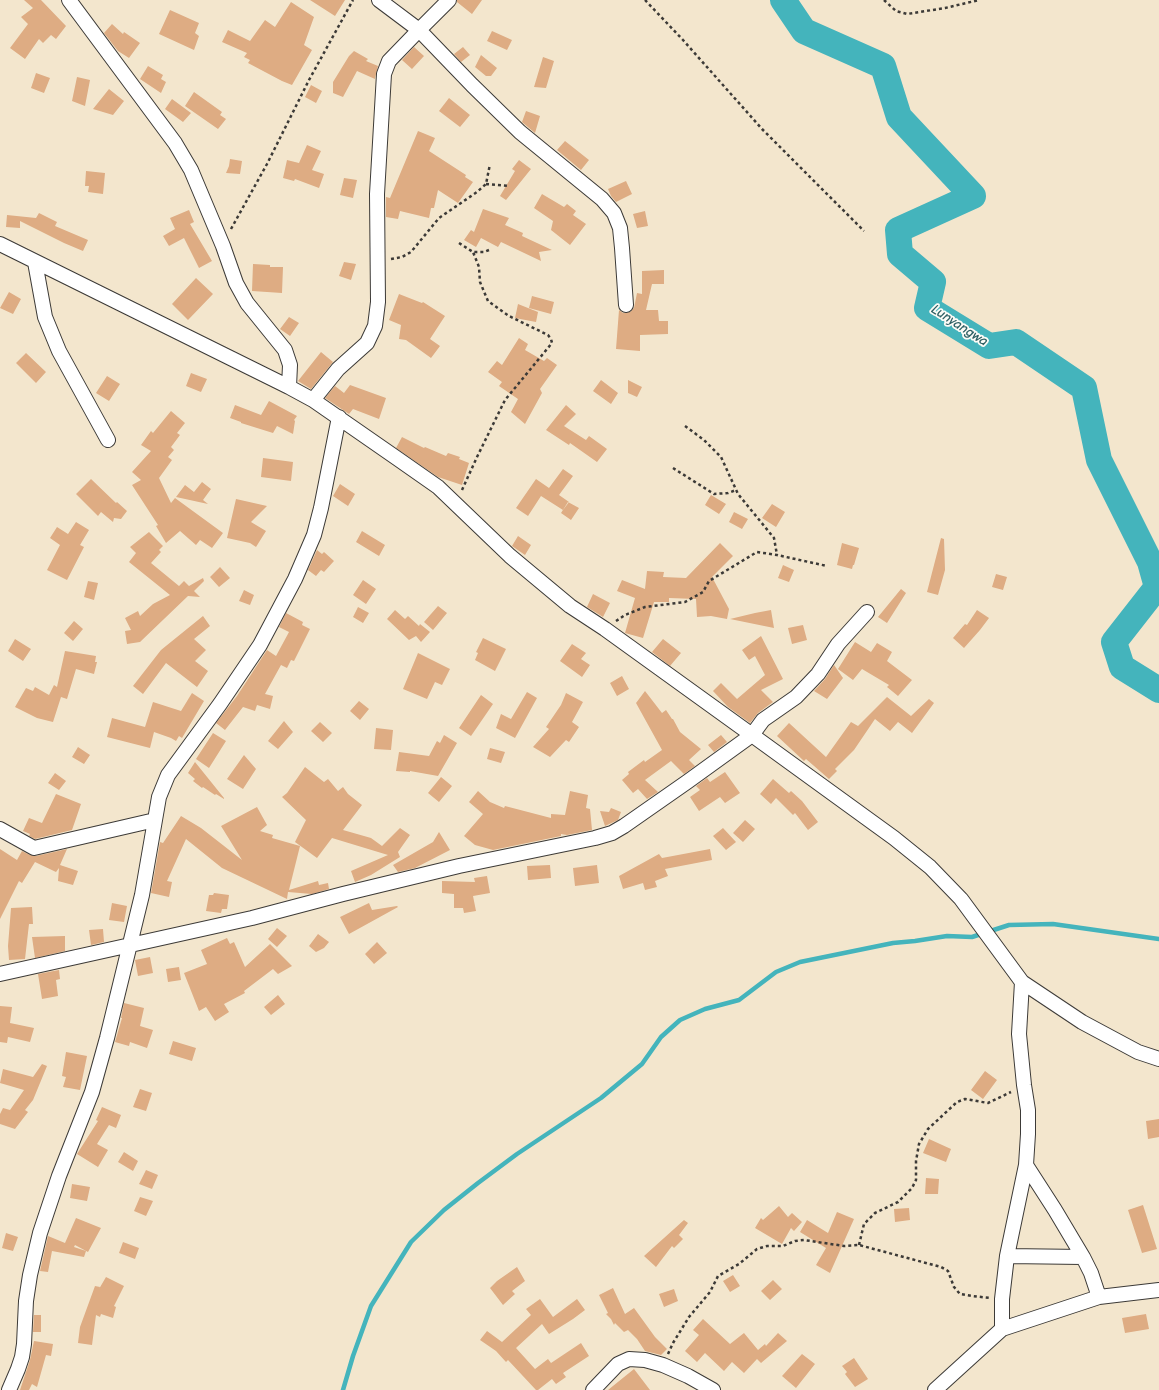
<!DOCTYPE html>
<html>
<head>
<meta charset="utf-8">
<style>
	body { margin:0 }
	canvas { display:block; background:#f3e6cd }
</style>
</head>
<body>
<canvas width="1159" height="1390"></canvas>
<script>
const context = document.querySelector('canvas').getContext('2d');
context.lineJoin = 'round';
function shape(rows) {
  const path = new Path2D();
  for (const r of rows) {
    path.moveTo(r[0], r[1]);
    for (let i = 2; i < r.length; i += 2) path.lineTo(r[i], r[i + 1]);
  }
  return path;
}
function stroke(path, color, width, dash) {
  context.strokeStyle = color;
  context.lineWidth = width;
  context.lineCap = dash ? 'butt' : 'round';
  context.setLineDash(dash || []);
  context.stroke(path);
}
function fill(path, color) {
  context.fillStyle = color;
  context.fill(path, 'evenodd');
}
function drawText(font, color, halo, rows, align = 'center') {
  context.font = font + ' "Balsamiq Sans",sans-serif';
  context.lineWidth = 3.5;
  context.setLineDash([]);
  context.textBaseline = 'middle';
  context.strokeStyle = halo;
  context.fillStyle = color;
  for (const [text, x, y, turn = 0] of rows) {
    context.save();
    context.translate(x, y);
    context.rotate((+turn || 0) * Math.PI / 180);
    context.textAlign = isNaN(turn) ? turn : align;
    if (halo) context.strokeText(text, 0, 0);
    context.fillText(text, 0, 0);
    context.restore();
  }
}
stroke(shape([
	[343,1390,353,1356,371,1306,411,1242,444,1210,478,1183,517,1154,601,1098,642,1064,661,1037,680,1020,705,1009,739,1000,776,972,800,962,893,943,915,941,947,936,972,937,1009,925,1053,924,1159,939]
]), '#44b4bc', 4.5);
stroke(shape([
	[783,0,804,31,883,66,899,117,973,196,898,230,900,254,933,282,927,308,989,346,1016,342,1084,388,1099,460,1150,562,1157,587,1114,642,1122,667,1159,690]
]), '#44b4bc', 26);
fill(shape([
	[24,0,41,0,66,26,56,39,51,35,43,43,39,39,25,59,10,48,28,24,21,17,33,8],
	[310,0,345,0,335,16],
	[457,0,482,0,472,14,457,2],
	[291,2,314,17,304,45,312,50,292,85,282,81,248,63,250,60,244,57,247,53,222,42,228,30,250,41,265,20,275,27],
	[170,10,199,23,195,33,199,36,194,50,159,34],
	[112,24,123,34,124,32,140,43,129,58,118,51,104,33],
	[492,31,512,40,507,50,487,41],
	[414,47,424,56,412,69,402,60],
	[463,47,470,55,461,62,454,54],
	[354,51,368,59,366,61,378,66,375,78,375,79,357,71,343,97,333,93,333,82,349,56],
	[481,55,497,68,491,76,486,76,475,67],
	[543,57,554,61,546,88,534,87],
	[148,66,163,75,161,79,166,82,161,93,140,79],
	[36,73,50,78,44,93,31,88],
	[77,77,90,80,85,106,72,101],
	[311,85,322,91,316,103,305,97],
	[109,89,124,101,113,115,93,109],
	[194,92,222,112,220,115,226,119,218,129,185,106],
	[449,98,470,115,460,127,439,111],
	[172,99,191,113,183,122,165,109],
	[526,111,540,116,535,133,522,122],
	[418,131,435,138,429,151,466,175,465,177,473,182,458,203,438,190,434,208,431,208,429,218,400,211,398,219,386,217,386,197,390,198],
	[565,141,589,160,581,170,557,150],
	[307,145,321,151,312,170,324,174,319,188,295,179,294,181,283,178,287,160,299,163],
	[230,159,242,161,240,174,226,173,229,166],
	[519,160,531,169,506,200,500,196,515,171,512,169],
	[86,171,105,173,103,194,88,192,89,186,85,186],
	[344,178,357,180,353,198,340,195],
	[626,181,632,194,616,202,611,196,608,189],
	[542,194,564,207,567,204,576,211,573,215,586,224,570,245,551,230,553,221,534,208],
	[483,209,509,218,505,225,523,233,522,236,552,250,539,252,541,261,501,242,498,247,481,238,476,247,464,240,471,230,474,232],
	[189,210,194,222,190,224,212,261,199,268,184,238,169,246,163,236,175,229,170,218],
	[645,211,648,226,637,228,633,214],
	[39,213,57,222,55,226,88,240,83,251,64,243,20,221,20,228,6,227,7,215,36,218],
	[344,262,356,264,351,280,339,276],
	[253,264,270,265,270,267,283,267,282,293,252,291],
	[664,270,664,284,652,284,646,310,658,310,659,321,668,321,668,334,640,335,640,351,616,349,619,310,623,313,630,312,634,308,637,293,642,294,642,271],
	[196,278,213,294,188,320,172,304],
	[9,292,21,299,13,314,0,308],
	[399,294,422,303,423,302,445,316,430,339,440,346,431,358,406,340,399,339,401,325,389,320],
	[532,296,554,302,551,314,529,308],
	[518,304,538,312,536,322,515,318],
	[289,317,299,323,290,336,280,329],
	[519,338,528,344,525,350,544,361,547,358,557,365,540,389,542,393,525,424,511,412,518,399,499,386,502,382,488,372,497,361,502,365],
	[321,352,333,362,311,389,298,381],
	[26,353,46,372,36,383,16,363],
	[191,373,207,379,201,392,186,386],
	[107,376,120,384,109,401,96,393],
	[601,380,618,393,611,404,593,391],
	[628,380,642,387,637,397,628,393],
	[350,385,386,398,379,419,353,409,349,414,325,398,335,386,344,393],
	[269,401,297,416,294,420,295,421,293,434,277,426,273,433,241,423,241,422,230,418,235,405,261,415],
	[566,405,576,414,564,426,586,440,589,436,607,449,597,462,570,443,569,445,546,430],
	[171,411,185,423,177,433,180,435,171,447,174,450,168,457,172,460,159,478,171,503,175,498,223,533,212,548,200,540,196,545,180,531,166,543,156,526,158,525,132,485,141,480,132,472,151,451,141,445,151,431,153,433],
	[402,437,424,448,425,447,446,456,448,453,460,457,459,459,469,463,462,485,438,477,396,448],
	[263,458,293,462,291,481,261,477],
	[563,469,573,476,559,495,569,502,563,510,541,496,528,516,516,508,536,479,549,488],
	[91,479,116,503,117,502,127,511,121,519,114,518,113,522,101,512,98,516,76,494],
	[202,482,211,489,203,500,208,504,176,497,185,485,194,492],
	[340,484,355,494,348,506,333,496],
	[711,495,726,504,719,514,705,505],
	[236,499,267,506,251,522,266,531,256,547,250,543,227,538],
	[568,502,579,508,571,520,561,513],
	[772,504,785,512,776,527,762,518],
	[734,512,748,519,742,529,729,522],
	[76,522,89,530,80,545,84,547,67,580,47,570,60,545,50,538,57,527,68,534],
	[362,531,385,545,379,556,356,542],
	[149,532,163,546,159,550,161,552,151,563,179,586,184,581,189,586,203,578,204,581,194,591,200,597,188,596,140,642,127,644,125,631,131,630,125,618,138,611,140,616,153,604,170,595,129,562,136,553,130,547],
	[518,536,531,545,525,555,512,546],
	[941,538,944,539,945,570,938,595,927,592],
	[720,543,733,556,712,577,729,609,727,619,711,616,697,617,696,599,669,598,669,602,654,602,643,638,625,633,635,598,617,591,622,580,645,589,647,571,664,572,663,577,686,578],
	[842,543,859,548,854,565,853,565,852,569,837,565],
	[317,550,322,554,324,552,334,561,324,572,321,570,316,576,308,570],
	[783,565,794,570,789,582,778,578],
	[220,567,230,578,219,587,210,577],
	[996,574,1007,577,1003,590,992,587],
	[363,580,376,589,366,604,353,595],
	[88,581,98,583,94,600,84,597],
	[901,589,906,593,887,623,878,617],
	[244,590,254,595,250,605,239,601],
	[593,594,610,603,603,617,587,607],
	[438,606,447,613,433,630,424,622],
	[358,607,369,613,363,623,353,617],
	[395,610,405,619,408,616,419,626,420,624,430,632,421,642,416,636,409,640,387,619],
	[771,610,774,628,730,619,755,613],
	[977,610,989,618,980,630,964,648,953,638,965,624,967,625],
	[286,613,303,622,302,625,310,629,294,661,291,660,287,668,281,665,265,694,273,696,270,709,257,705,255,711,243,707,225,730,216,723,237,696,267,650,276,656,289,632,279,627],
	[203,616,210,626,194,639,206,650,195,661,208,671,197,687,166,663,143,694,133,686,161,650],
	[74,621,83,629,73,641,64,633],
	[803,625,807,640,792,644,788,628],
	[761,636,783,679,761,690,773,702,758,713,750,723,728,707,713,691,721,683,737,699,765,675,755,656,749,660,742,650],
	[483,638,506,649,495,671,475,660,478,653,476,652],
	[15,639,31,649,23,661,8,651],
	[663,639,681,653,670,666,652,652],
	[855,642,871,652,877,643,892,652,887,661,912,680,898,696,887,687,889,685,862,669,853,680,838,669],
	[572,644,586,653,581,659,590,665,582,677,560,661],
	[65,651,96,656,95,662,97,662,94,674,76,669,67,699,61,697,53,722,37,718,15,707,26,688,33,691,35,687,49,695,54,685,57,687],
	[418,653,450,669,442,685,435,682,427,699,403,689],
	[834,665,843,678,827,699,814,691,825,679],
	[622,676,629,689,617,696,610,683],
	[645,691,662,713,666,710,672,719,673,719,680,732,701,749,689,760,695,766,684,774,671,761,645,780,658,792,647,799,638,789,633,793,622,780,629,774,628,772,644,760,645,762,662,750,636,703],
	[527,692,537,698,515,738,496,728,501,714,511,719],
	[192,693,204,701,182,738,179,736,176,741,171,738,154,732,150,748,107,737,112,718,145,727,153,702,181,711],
	[566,693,583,702,572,722,579,727,569,742,566,740,550,757,533,747,549,729,546,727,561,705],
	[481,695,493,704,471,736,459,728],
	[887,697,911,716,929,699,934,703,912,733,898,722,890,731,875,719,854,750,835,769,837,771,829,779,806,759,804,761,777,736,789,723,826,757,851,722,858,726],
	[359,701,369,709,360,720,350,711],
	[284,721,293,732,278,749,268,741],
	[320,722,332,733,323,742,311,731],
	[376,728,393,730,391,750,374,749],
	[213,733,226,741,209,768,196,759],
	[444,735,457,743,438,776,410,771,410,772,396,771,399,752,429,756,437,741,440,743],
	[721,735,727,742,714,752,708,745],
	[78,747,90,755,84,764,72,757],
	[490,748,505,752,501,763,487,759],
	[244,755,256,769,243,789,227,779],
	[195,762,224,798,224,799,216,794,215,795,203,787,202,788,193,781,195,779,188,773],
	[305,767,324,782,328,779,338,791,343,787,348,794,362,805,343,830,371,838,382,846,400,828,410,835,398,852,400,857,371,875,355,882,351,871,388,855,332,838,317,858,295,842,306,820,282,797,287,793],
	[725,772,740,793,725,803,720,797,699,811,690,797,700,790,696,786,707,778,710,782],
	[55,773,66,781,59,790,48,783],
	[441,777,452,786,439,802,428,793],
	[773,779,789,793,791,791,802,801,818,822,808,830,795,813,793,815,776,798,771,804,760,794],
	[478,791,490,802,504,808,505,806,551,818,551,814,565,815,570,791,588,795,586,808,590,809,592,830,567,835,561,834,561,836,493,850,475,845,464,836,483,814,469,802],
	[56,794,81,804,72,830,35,839,29,836,30,834,23,831,29,818,42,823],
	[257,807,267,825,260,831,273,835,272,838,300,846,289,890,318,881,319,885,328,883,329,889,312,894,288,892,287,899,222,868,186,839,167,881,172,882,169,897,151,893,160,842,163,843,181,816,201,828,242,860,221,826],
	[611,808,621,812,618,820,605,826,600,811,609,812],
	[745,820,755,829,743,842,733,833],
	[723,828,736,842,726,850,713,836],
	[439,832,450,850,415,868,398,872,393,865,433,842],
	[0,849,17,860,22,851,30,855,36,856,67,849,60,865,78,871,73,885,58,881,59,868,56,872,35,862,22,883,19,881,0,919],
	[710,849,712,860,665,869,668,876,655,881,657,887,645,890,643,883,623,889,619,876,659,854,662,858],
	[550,865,551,878,528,880,527,866],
	[597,865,599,883,575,886,573,868],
	[487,876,490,893,473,896,476,911,464,913,463,908,454,908,454,894,442,893,442,881,475,882,474,878],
	[214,893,229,895,227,909,222,909,221,913,206,911,209,895,213,895],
	[112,903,127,906,124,922,109,920],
	[369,903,372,910,397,906,398,907,349,934,340,917],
	[32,907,33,924,29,924,25,959,9,960,8,946,11,908],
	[277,928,287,936,277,947,268,939],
	[103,929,104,942,91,945,89,930],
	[318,934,329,942,324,948,316,952,309,946],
	[65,936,65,951,35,958,32,937],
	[227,938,230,944,234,942,245,967,270,944,292,966,278,974,273,969,244,991,245,993,224,1004,229,1012,215,1021,206,1007,199,1011,184,973,207,964,201,950],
	[377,942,387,953,374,964,365,954],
	[150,957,153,973,138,976,135,960],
	[179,967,181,980,168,982,166,969],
	[59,970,60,979,56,980,58,996,42,999,38,974],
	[278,995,285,1004,271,1015,264,1007],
	[124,1003,144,1008,140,1026,153,1030,147,1048,130,1042,129,1046,115,1042,122,1018,121,1018],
	[0,1006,12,1007,10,1023,34,1028,30,1042,8,1037,7,1043,0,1042],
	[173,1041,196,1048,192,1061,169,1054],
	[66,1052,87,1056,80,1090,63,1087,66,1077,62,1076],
	[42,1064,47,1066,33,1100,25,1110,28,1112,15,1129,0,1124,0,1114,3,1108,10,1110,24,1090,0,1083,3,1069,33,1077],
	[985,1071,997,1080,983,1099,971,1090],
	[140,1089,152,1093,146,1111,133,1107],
	[102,1107,121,1115,116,1128,109,1125,97,1144,108,1150,98,1167,77,1154,98,1121,96,1120],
	[1159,1119,1159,1137,1148,1139,1146,1121],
	[929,1139,951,1149,946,1162,923,1153],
	[124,1152,138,1161,133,1171,118,1162],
	[146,1170,158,1175,152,1189,139,1184],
	[926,1178,939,1179,938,1194,925,1194],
	[72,1184,90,1187,87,1201,70,1198],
	[140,1197,153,1201,146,1216,134,1211],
	[1143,1205,1157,1249,1142,1253,1128,1210],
	[779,1206,788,1217,792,1213,802,1222,794,1231,791,1228,782,1244,755,1228,761,1218,763,1220],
	[909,1208,910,1220,895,1222,894,1209],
	[837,1212,854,1219,830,1273,816,1265,826,1248,800,1232,807,1220,828,1233],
	[76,1218,101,1228,88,1252,75,1245,74,1247,86,1251,84,1257,52,1251,48,1272,40,1271,48,1236,65,1243],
	[684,1220,688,1223,679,1235,683,1239,674,1248,672,1246,656,1267,644,1256],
	[6,1233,18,1237,13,1251,2,1248],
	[123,1242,139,1248,135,1259,119,1253],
	[517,1267,525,1281,512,1291,515,1294,503,1305,490,1288,497,1281],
	[733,1275,740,1286,730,1292,723,1281],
	[106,1277,124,1286,114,1306,116,1307,113,1318,101,1314,100,1317,96,1315,92,1345,78,1343,80,1327,95,1286,100,1287,99,1289],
	[773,1280,782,1289,770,1300,761,1291],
	[613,1288,625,1314,634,1308,655,1337,667,1349,661,1355,645,1351,637,1339,628,1330,624,1332,615,1323,614,1325,611,1319,606,1314,608,1313,599,1295],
	[674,1289,678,1301,664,1307,659,1294],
	[540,1299,553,1317,577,1299,585,1310,573,1319,549,1334,542,1324,516,1348,535,1369,548,1359,551,1363,581,1343,589,1356,563,1373,566,1377,556,1384,552,1379,538,1390,536,1390,508,1360,506,1362,496,1351,480,1340,487,1331,502,1342,531,1315,526,1309],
	[1146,1314,1149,1329,1125,1333,1122,1318],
	[34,1315,41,1315,41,1332,33,1332],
	[703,1319,730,1344,744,1333,758,1350,765,1344,766,1346,778,1333,787,1341,761,1363,757,1359,744,1373,732,1362,724,1371,705,1353,697,1362,685,1351,699,1335,693,1330],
	[34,1341,53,1344,51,1356,46,1355,37,1387,32,1384,29,1390,20,1390,30,1360],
	[802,1354,815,1364,796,1388,782,1376],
	[854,1358,868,1379,855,1387,845,1374,847,1372,842,1366],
	[634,1369,650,1390,608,1390]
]), '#deac83');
const street = shape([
	[69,0,175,143,191,170,223,246,236,283,247,303,285,350,290,365,289,387],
	[379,0,419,30,472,85,520,132,602,199,614,213,620,228,622,248,626,305],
	[0,244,289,387,313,400,398,459,438,487,510,556,570,606,605,629,752,735,894,838,930,867,961,899,1022,982,1082,1022,1138,1052,1159,1059],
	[35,262,45,317,59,351,108,440],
	[313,400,338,369,367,343,375,326,378,302,377,194,384,74,389,61,419,30,449,0],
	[0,829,34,848,155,820],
	[0,974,252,918,343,894,459,866,595,838,612,833,624,826,687,782,752,735,763,720,796,697,818,674,838,644,867,612],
	[1026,1165,1055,1210,1083,1257,1091,1273,1099,1297],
	[1007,1256,1083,1257],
	[1002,1329,1002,1299,1007,1256,1026,1165,1028,1134,1028,1110,1024,1085,1019,1034,1022,982],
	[9,1390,18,1369,22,1357,24,1344,26,1301,30,1275,40,1233,59,1176,92,1092,107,1038,142,895,159,797,168,775,220,704,260,645,295,579,314,535,321,508,339,417],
	[593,1390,618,1364,629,1359,645,1360,663,1365,688,1376,713,1390],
	[935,1390,1002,1329,1099,1297,1159,1290]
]);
stroke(street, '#3c3a37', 16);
stroke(shape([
	[645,0,683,40,762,129,864,231],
	[884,0,896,11,907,14,945,8,979,0],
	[486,184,509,186],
	[231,229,267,164,309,80,353,0],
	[459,243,473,252,484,252,489,250],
	[391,259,402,257,411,252,439,218,477,192,486,184,490,164],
	[685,426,704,440,721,457,738,494,774,538,777,555],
	[673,468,714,494,728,493,736,490],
	[462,490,477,457,505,400,552,343,551,339,548,335,509,316,488,301,480,282,479,267,473,252],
	[616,621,625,615,645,607,685,602,703,592,709,581,757,552,777,555,827,566],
	[859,1245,864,1224,875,1213,898,1202,912,1188,916,1180,916,1161,919,1144,928,1129,957,1102,965,1099,988,1103,1011,1092],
	[668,1354,673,1343,689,1317,710,1292,718,1276,739,1264,757,1249,767,1246,783,1246,795,1241,804,1240,844,1246,859,1245,941,1267,948,1271,954,1287,960,1294,972,1296,990,1298]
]), '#3c3a37', 2.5, [3, 3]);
stroke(street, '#fff', 14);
drawText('italic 13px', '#2e6064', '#fdfcf7', [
	["Lunyangwa",959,326,33]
]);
</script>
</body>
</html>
